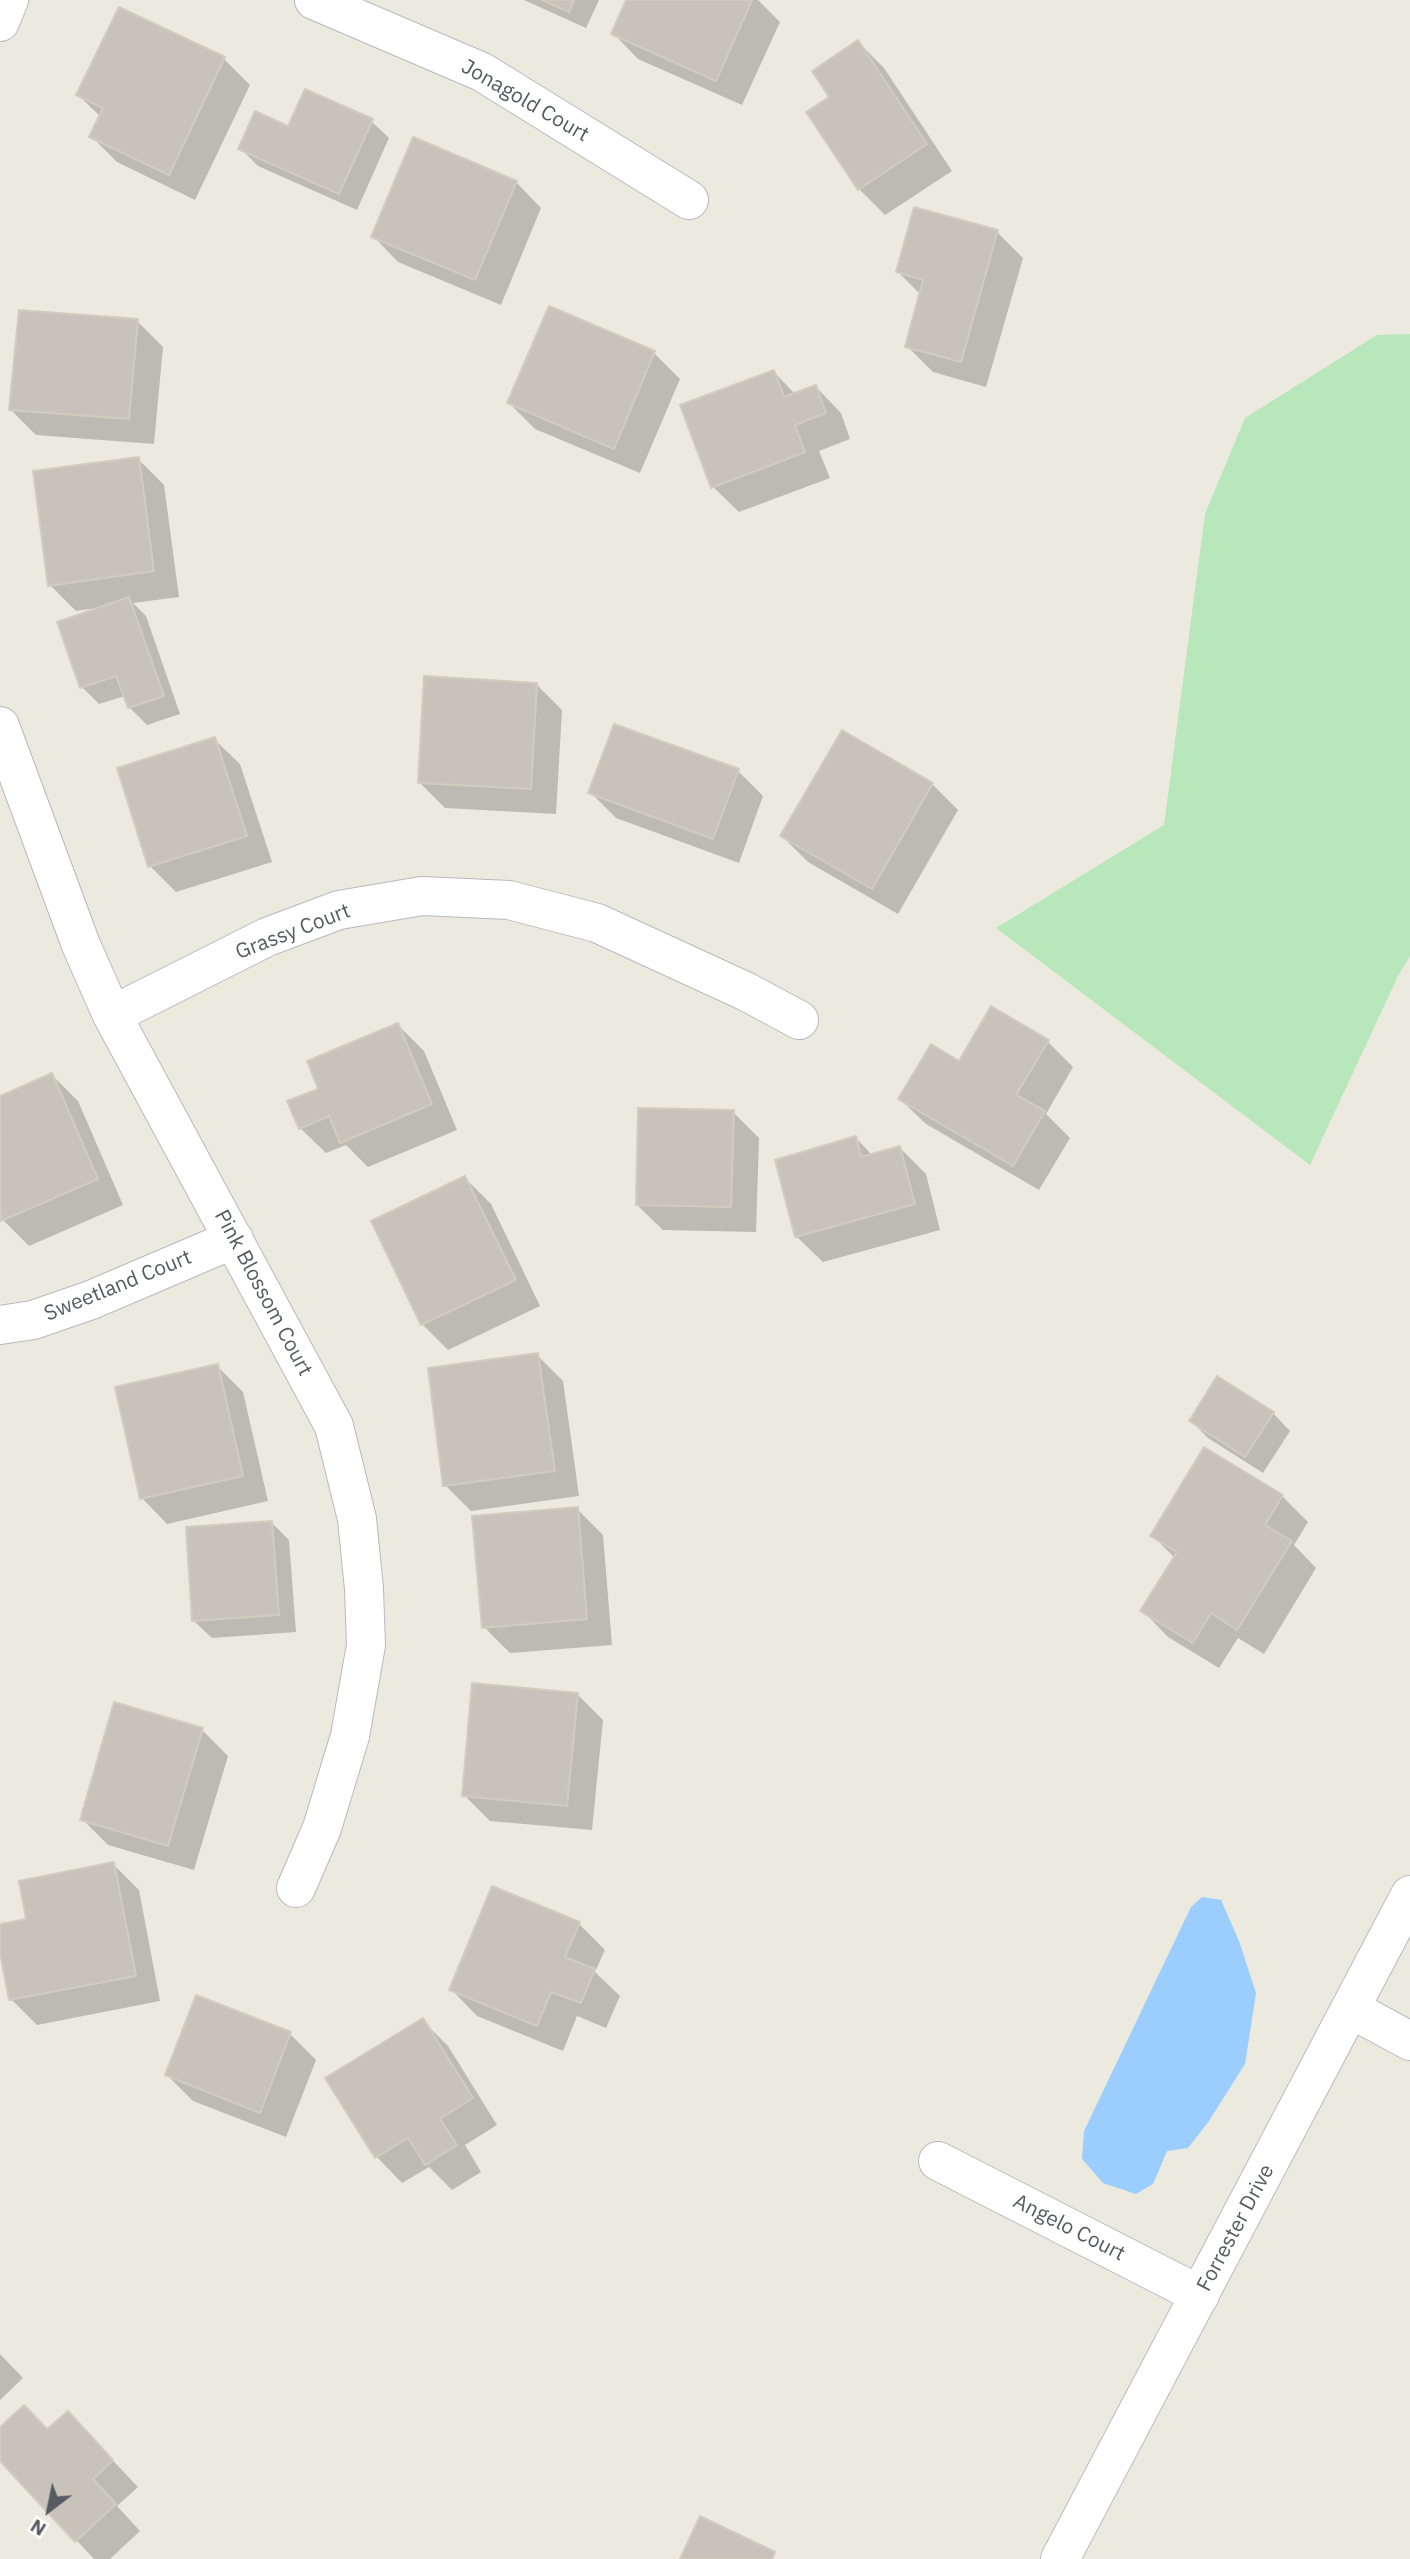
<!DOCTYPE html>
<html>
<head>
<meta charset="utf-8">
<style>
	body { margin:0 }
	#map { position:relative; width:1410px; height:2559px; overflow:hidden; background:#eceade; font-family:"IBM Plex Sans",sans-serif }
	canvas { display:block }
	.north { position:absolute; left:14px; top:2475px; width:70px; height:70px; -webkit-text-stroke:5px #fff; paint-order:stroke; rotate:212deg; font-size:19px; font-weight:700; line-height:28px; text-align:center; color:#575b61 }
	.north::after { content:''; display:block; margin:auto; width:24px; height:32px; background:#575b61; clip-path:polygon(50% 0,100% 100%,50% 72%,0 100%) }
</style>
</head>
<body>
<div id="map">
<canvas width="1410" height="2559"></canvas>
<div class="north">N</div>
</div>
<script>
const context = document.querySelector('canvas').getContext('2d');
context.lineJoin = 'round';
function fill(path, color) {
  context.fillStyle = color;
  context.fill(path, 'evenodd');
}
function shape(rows) {
  const path = new Path2D();
  for (const r of rows) {
    path.moveTo(r[0], r[1]);
    for (let i = 2; i < r.length; i += 2) path.lineTo(r[i], r[i + 1]);
  }
  return path;
}
function stroke(path, color, width, dash) {
  context.strokeStyle = color;
  context.lineWidth = width;
  context.lineCap = dash ? 'butt' : 'round';
  context.setLineDash(dash || []);
  context.stroke(path);
}
function drawText(font, color, halo, rows, align = 'center') {
  context.font = font + ' "IBM Plex Sans",sans-serif';
  context.lineWidth = 6;
  context.setLineDash([]);
  context.textBaseline = 'middle';
  context.strokeStyle = halo;
  context.fillStyle = color;
  for (const [text, x, y, turn = 0] of rows) {
    context.save();
    context.translate(x, y);
    context.rotate((+turn || 0) * Math.PI / 180);
    context.textAlign = isNaN(turn) ? turn : align;
    if (halo) context.strokeText(text, 0, 0);
    context.fillText(text, 0, 0);
    context.restore();
  }
}
fill(shape([
	[1410,334,1410,956,1398,976,1310,1165,996,928,1164,825,1205,514,1245,418,1377,335]
]), '#b7e7ba');
fill(shape([
	[1202,1897,1221,1900,1239,1941,1256,1993,1245,2064,1209,2121,1188,2148,1167,2151,1153,2184,1136,2194,1103,2183,1082,2159,1084,2131,1191,1907]
]), '#9bcdff');
fill(shape([
	[524,0,599,0,586,28],
	[628,0,758,0,780,22,742,105,638,59,613,33],
	[858,42,884,68,952,171,885,215,859,189,832,98],
	[224,59,250,85,195,200,117,162,91,136,101,117,78,95],
	[371,121,389,138,357,210,258,166,240,148,289,129],
	[516,182,541,208,501,305,398,262,373,236],
	[997,232,1023,258,986,387,933,372,907,346,921,295,898,272],
	[550,308,654,353,680,379,640,473,535,429,509,403],
	[137,321,163,347,154,444,36,435,10,409],
	[774,372,796,395,816,387,841,413,850,439,819,451,830,478,739,512,713,487],
	[138,459,164,485,179,597,133,603,146,616,180,714,147,725,129,707,125,696,99,704,82,687,96,608,76,611,50,585],
	[536,684,562,710,556,814,445,808,419,782],
	[214,739,240,764,272,862,176,892,150,866],
	[738,771,763,796,739,863,616,818,590,792],
	[932,784,958,810,898,914,808,862,782,836],
	[398,1025,424,1051,457,1130,368,1167,346,1145,326,1153,300,1128,320,1090],
	[1047,1041,1073,1067,1046,1114,1070,1138,1039,1190,926,1124,900,1099,960,1063],
	[52,1075,78,1101,123,1205,29,1246,3,1220,0,1214,0,1098],
	[733,1112,759,1138,756,1232,663,1230,637,1205],
	[856,1138,872,1155,900,1148,926,1174,940,1230,823,1262,797,1237,777,1161],
	[465,1178,491,1204,540,1306,448,1350,422,1324],
	[537,1355,563,1381,579,1496,471,1511,445,1485],
	[217,1366,243,1392,268,1501,167,1524,142,1498],
	[1273,1413,1290,1431,1263,1473,1208,1438,1191,1421],
	[1282,1496,1308,1522,1294,1545,1316,1568,1264,1654,1238,1638,1219,1668,1168,1637,1143,1611,1175,1558,1153,1536],
	[577,1509,603,1535,612,1645,510,1653,484,1627],
	[272,1523,289,1540,296,1632,212,1638,194,1621],
	[577,1694,603,1720,592,1830,490,1821,464,1795],
	[202,1730,228,1756,194,1870,108,1845,82,1819],
	[113,1864,139,1890,160,2001,37,2025,11,1999,0,1944,0,1925,28,1920],
	[579,1924,605,1950,595,1972,620,1996,606,2028,577,2016,563,2051,477,2016,452,1990],
	[197,1997,290,2034,316,2060,286,2137,193,2101,167,2075],
	[422,2020,448,2046,497,2125,465,2145,481,2172,452,2190,429,2167,402,2183,377,2157,327,2078],
	[0,2354,23,2378,0,2400],
	[68,2413,138,2487,117,2506,140,2531,110,2559,94,2559,0,2458,0,2429,48,2431]
]), '#0003');
const building = shape([
	[542,0,574,0,569,12,542,0],
	[626,0,752,0,716,81,611,34,626,0],
	[119,7,225,57,169,175,89,137,103,108,76,95,119,7],
	[858,40,927,144,858,190,806,112,829,97,812,71,858,40],
	[305,89,373,119,339,194,238,149,255,111,288,126,305,89],
	[413,137,517,181,475,280,371,237,413,137],
	[914,207,998,230,961,362,905,347,923,280,896,272,914,207],
	[549,306,655,351,614,449,507,403,549,306],
	[19,310,138,319,129,419,9,410,19,310],
	[774,370,784,397,816,385,826,413,795,425,805,452,711,488,680,405,774,370],
	[139,457,154,571,48,586,33,471,139,457],
	[129,597,164,696,128,708,116,676,80,688,57,622,129,597],
	[424,676,537,683,531,789,418,783,424,676],
	[614,724,739,769,713,839,588,793,614,724],
	[842,730,933,783,872,889,780,836,842,730],
	[215,737,247,836,148,867,117,768,215,737],
	[991,1006,1049,1040,1016,1095,1045,1111,1013,1166,898,1099,931,1044,959,1061,991,1006],
	[398,1023,432,1104,340,1143,329,1116,299,1129,287,1101,318,1089,307,1061,398,1023],
	[52,1073,98,1179,1,1221,0,1096,52,1073],
	[638,1108,734,1110,731,1207,636,1205,638,1108],
	[856,1136,861,1157,900,1146,915,1204,795,1237,775,1160,856,1136],
	[465,1176,516,1280,421,1325,371,1221,465,1176],
	[538,1353,555,1471,443,1486,428,1368,538,1353],
	[218,1364,243,1476,140,1499,115,1387,218,1364],
	[1217,1376,1274,1412,1245,1457,1189,1421,1217,1376],
	[1204,1447,1283,1495,1265,1525,1292,1541,1237,1630,1211,1613,1193,1643,1140,1611,1177,1552,1150,1536,1204,1447],
	[578,1507,587,1619,482,1628,472,1516,578,1507],
	[272,1521,279,1615,192,1621,186,1527,272,1521],
	[472,1683,578,1693,567,1806,462,1796,472,1683],
	[114,1702,203,1728,168,1846,80,1820,114,1702],
	[114,1862,136,1976,9,2000,0,1953,0,1924,26,1919,19,1881,114,1862],
	[492,1886,580,1922,565,1957,595,1969,581,2003,551,1992,537,2026,449,1990,492,1886],
	[196,1995,291,2032,260,2113,165,2075,196,1995],
	[423,2018,473,2098,440,2119,457,2145,425,2165,408,2138,375,2158,325,2078,423,2018],
	[24,2405,47,2429,68,2411,113,2460,93,2479,116,2504,75,2542,0,2461,0,2427,24,2405],
	[700,2516,775,2552,772,2559,680,2559,700,2516]
]);
fill(building, '#c7c3bb');
stroke(building, '#d1ccbc', 2);
const street = shape([
	[314,0,482,72,689,200],
	[0,22,9,0],
	[0,726,81,945,112,1015,334,1426,357,1519,364,1589,366,1645,350,1736,322,1828,296,1888],
	[112,1015,267,937,339,910,422,896,509,900,597,923,747,992,799,1020],
	[0,1325,33,1320,91,1300,234,1239],
	[1351,2009,1410,2041],
	[938,2161,1200,2295]
]);
const secondary = shape([
	[1060,2559,1410,1895]
]);
stroke(street, '#b6b9bf', 40);
stroke(secondary, '#b9bcc4', 40);
stroke(street, '#fff', 38);
stroke(secondary, '#fff', 38);
drawText('21px', '#575b61', '#fff', [
	["Jonagold Court",525,101,30],
	["Grassy Court",293,932,-21],
	["Sweetland Court",118,1286,-22],
	["Pink Blossom Court",263,1293,62],
	["Angelo Court",1069,2228,27],
	["Forrester Drive",1236,2228,-62]
]);
</script>
</body>
</html>
